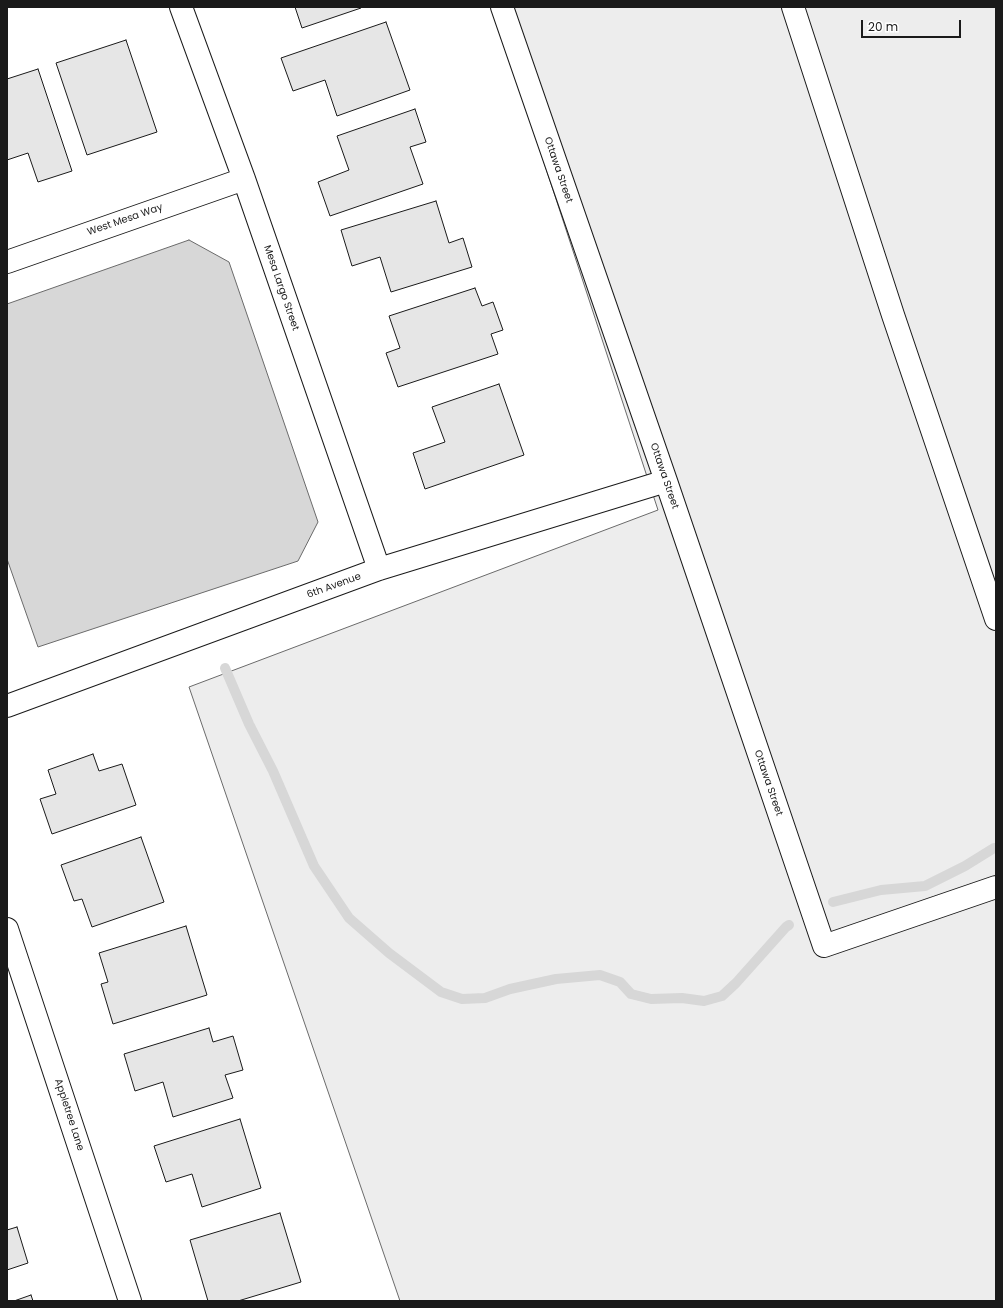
<!DOCTYPE html>
<html>
<head>
<meta charset="utf-8">
<style>
	body { margin:0 }
	#map { position:relative; width:1003px; height:1308px; overflow:hidden; background:#fff; font-family:Poppins,sans-serif }
	canvas { display:block }
	.frame { position:absolute; inset:0; border:8px solid #1a1a1a; pointer-events:none }
	.scale { position:absolute; left:861px; top:20px; width:100px; height:18px; box-sizing:border-box; border:2px solid #1a1a1a; border-top:0; padding-left:5px; font-size:12px; line-height:14px; white-space:nowrap; color:#1a1a1a; -webkit-text-stroke:3px #fff; paint-order:stroke }
</style>
</head>
<body>
<div id="map">
<canvas width="1003" height="1308"></canvas>
<div class="frame"></div>
<div class="scale">20 m</div>
</div>
<script>
const context = document.querySelector('canvas').getContext('2d');
context.lineJoin = 'round';
function fill(path, color) {
  context.fillStyle = color;
  context.fill(path, 'evenodd');
}
function shape(rows) {
  const path = new Path2D();
  for (const r of rows) {
    path.moveTo(r[0], r[1]);
    for (let i = 2; i < r.length; i += 2) path.lineTo(r[i], r[i + 1]);
  }
  return path;
}
function stroke(path, color, width, dash) {
  context.strokeStyle = color;
  context.lineWidth = width;
  context.lineCap = dash ? 'butt' : 'round';
  context.setLineDash(dash || []);
  context.stroke(path);
}
function drawText(font, color, halo, rows, align = 'center') {
  context.font = font + ' Poppins,sans-serif';
  context.lineWidth = 3;
  context.setLineDash([]);
  context.textBaseline = 'middle';
  context.strokeStyle = halo;
  context.fillStyle = color;
  for (const [text, x, y, turn = 0] of rows) {
    context.save();
    context.translate(x, y);
    context.rotate((+turn || 0) * Math.PI / 180);
    context.textAlign = isNaN(turn) ? turn : align;
    if (halo) context.strokeText(text, 0, 0);
    context.fillText(text, 0, 0);
    context.restore();
  }
}
const built = shape([
	[493,7,996,7,996,1301,400,1301,189,687,658,510,493,7]
]);
fill(built, '#ededed');
stroke(built, '#6a6a6a', 1);
const water = shape([
	[189,240,229,262,318,522,298,561,38,647,7,559,7,304,189,240]
]);
fill(water, '#d7d7d7');
stroke(water, '#6a6a6a', 1);
stroke(shape([
	[225,668,249,724,273,771,314,866,349,918,389,953,441,992,462,999,485,998,510,989,556,979,600,975,620,982,631,994,651,999,682,998,704,1001,722,996,736,983,786,927,789,925],
	[833,902,881,890,925,886,965,866,994,848,996,848]
]), '#d7d7d7', 10);
const building = shape([
	[295,7,361,7,361,8,302,28,295,7],
	[386,22,410,90,337,116,325,80,293,91,281,58,386,22],
	[126,40,157,132,87,155,56,63,126,40],
	[38,69,72,171,38,182,28,153,7,160,7,79,38,69],
	[415,109,426,142,410,147,423,184,330,216,318,182,349,170,337,136,415,109],
	[436,201,449,243,463,238,472,267,391,292,380,257,352,266,341,230,436,201],
	[475,288,482,306,493,302,503,330,491,334,498,354,398,387,386,353,400,348,389,316,475,288],
	[499,384,524,455,425,489,413,453,445,442,432,407,499,384],
	[93,754,99,771,122,764,136,805,52,834,40,799,56,794,48,770,93,754],
	[141,837,164,902,92,927,82,899,74,901,61,865,141,837],
	[186,926,207,995,113,1024,101,984,108,982,99,953,186,926],
	[209,1028,213,1042,233,1036,243,1070,225,1075,233,1098,173,1117,163,1082,135,1091,124,1054,209,1028],
	[240,1119,261,1188,202,1207,192,1174,166,1182,154,1146,240,1119],
	[280,1213,301,1282,238,1301,208,1301,190,1240,280,1213],
	[17,1227,28,1263,7,1270,7,1230,17,1227],
	[31,1295,33,1301,14,1301,31,1295]
]);
fill(building, '#e6e6e6');
stroke(building, '#1a1a1a', 1);
const minor = shape([
	[181,7,244,179,379,569],
	[502,7,666,481,824,946,996,887],
	[793,7,893,315,996,619],
	[7,262,244,179],
	[7,706,379,569,666,481],
	[7,929,130,1301]
]);
stroke(minor, '#1a1a1a', 24);
stroke(minor, '#fff', 22);
drawText('10px', '#1a1a1a', '#fff', [
	["Ottawa Street",558,170,71],
	["West Mesa Way",125,220,-19],
	["Mesa Largo Street",281,288,71],
	["Ottawa Street",664,476,71],
	["6th Avenue",334,586,-20],
	["Ottawa Street",768,783,71],
	["Appletree Lane",69,1115,72]
]);
</script>
</body>
</html>
